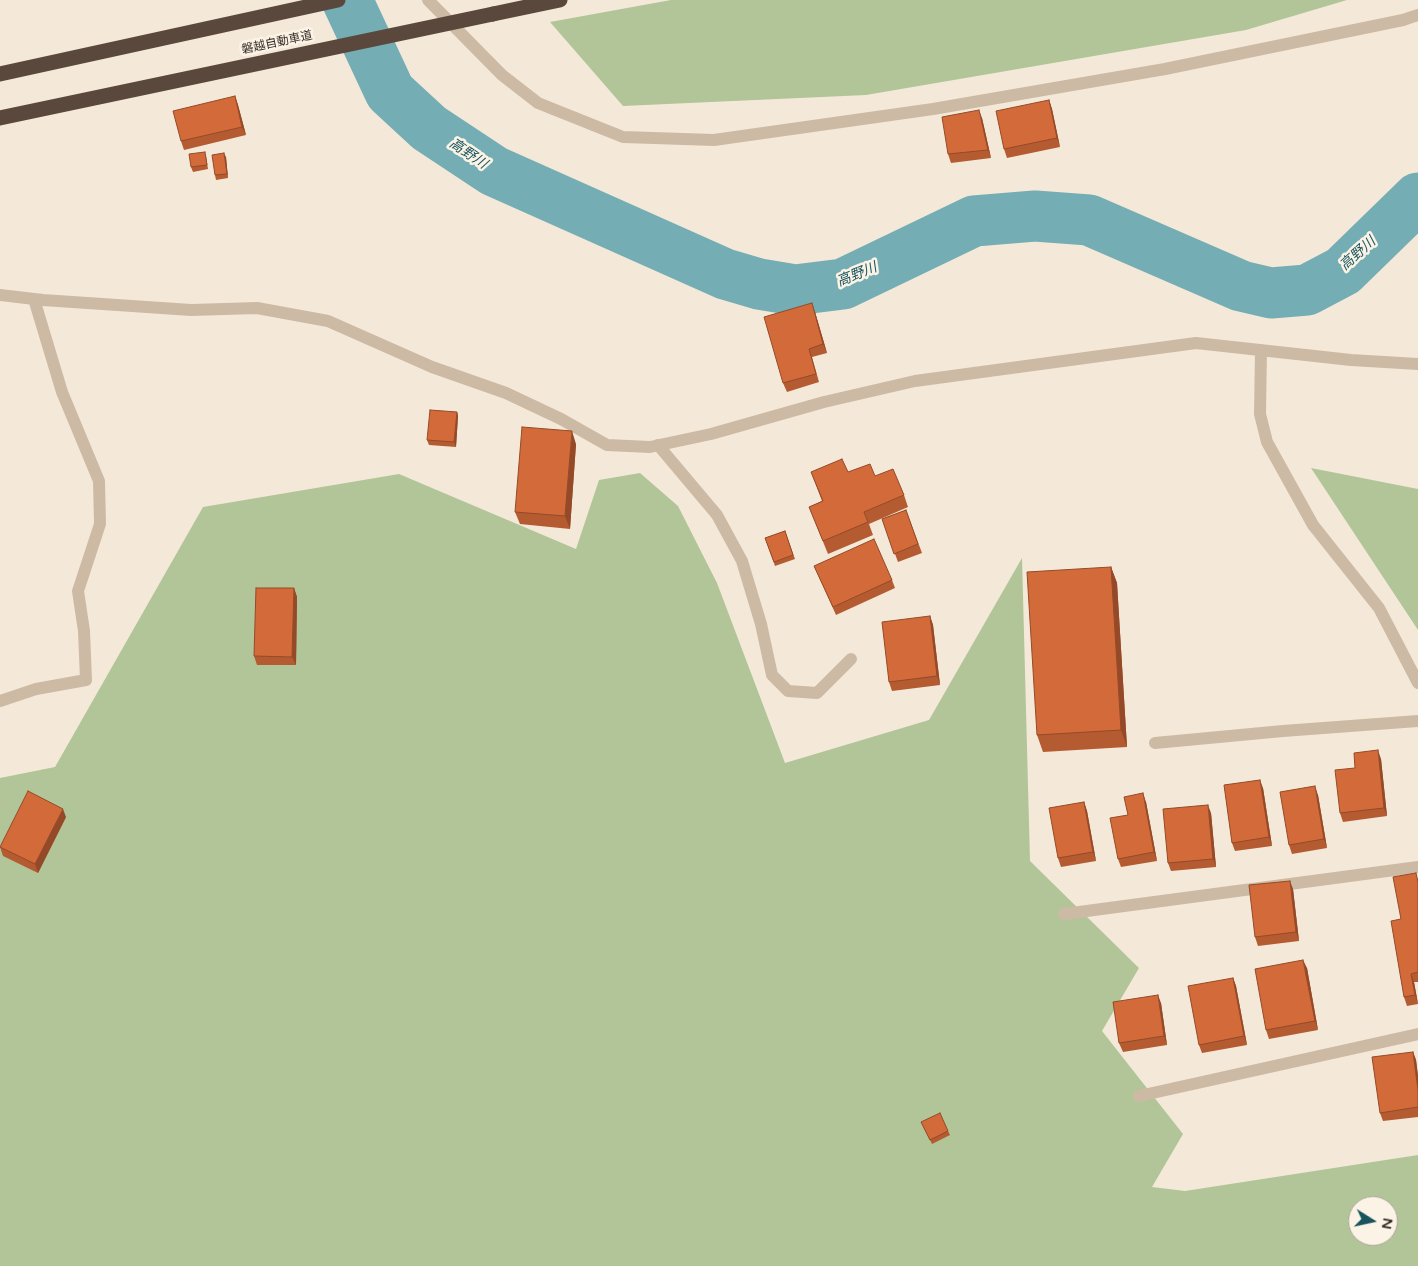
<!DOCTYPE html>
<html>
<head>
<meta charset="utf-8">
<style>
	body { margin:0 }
	#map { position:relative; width:1418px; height:1266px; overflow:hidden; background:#f4e9d9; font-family:"Varela Round",sans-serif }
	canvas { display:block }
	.north { position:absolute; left:1348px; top:1196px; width:50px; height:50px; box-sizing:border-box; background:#fbf3e6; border:1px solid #ada499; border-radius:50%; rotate:100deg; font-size:14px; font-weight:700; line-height:20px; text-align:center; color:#382d26 }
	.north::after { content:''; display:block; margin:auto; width:18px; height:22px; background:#17545e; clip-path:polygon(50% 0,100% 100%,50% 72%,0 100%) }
</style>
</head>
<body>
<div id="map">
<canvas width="1418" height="1266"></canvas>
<div class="north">N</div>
</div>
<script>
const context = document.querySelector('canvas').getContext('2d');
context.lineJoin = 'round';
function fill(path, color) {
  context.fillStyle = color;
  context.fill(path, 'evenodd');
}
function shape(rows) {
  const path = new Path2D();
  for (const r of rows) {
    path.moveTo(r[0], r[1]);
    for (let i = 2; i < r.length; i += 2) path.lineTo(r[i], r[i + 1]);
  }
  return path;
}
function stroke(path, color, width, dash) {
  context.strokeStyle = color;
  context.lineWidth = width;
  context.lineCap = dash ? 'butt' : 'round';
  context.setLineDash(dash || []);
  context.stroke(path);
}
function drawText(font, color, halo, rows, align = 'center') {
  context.font = font + ' "Varela Round","Noto Sans JP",sans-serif';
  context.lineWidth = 5;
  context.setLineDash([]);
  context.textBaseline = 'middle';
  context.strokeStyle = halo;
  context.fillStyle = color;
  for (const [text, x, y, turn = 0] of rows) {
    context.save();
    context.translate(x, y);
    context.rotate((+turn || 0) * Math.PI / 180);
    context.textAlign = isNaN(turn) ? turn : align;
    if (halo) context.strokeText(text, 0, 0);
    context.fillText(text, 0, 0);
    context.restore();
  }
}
fill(shape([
	[671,0,1347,0,1246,30,866,95,623,106,550,22],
	[1311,468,1418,489,1418,630],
	[640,473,678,506,717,583,785,763,929,720,1022,558,1030,861,1139,968,1102,1031,1183,1134,1152,1187,1185,1191,1418,1155,1418,1266,0,1266,0,778,55,767,203,507,399,474,576,549,599,480],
	[1358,1206,1388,1206,1388,1236,1358,1236]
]), '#b2c598');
stroke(shape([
	[347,0,390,92,429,128,494,171,725,274,759,284,795,290,843,284,974,221,1035,216,1089,220,1241,286,1271,293,1307,290,1343,271,1418,198]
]), '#75adb4', 51);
stroke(shape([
	[428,0,502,75,538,103,623,137,714,140,933,109,1165,69,1403,20,1418,15],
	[0,295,43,300,191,310,257,308,328,321,432,367,506,393,561,419,607,445,650,447,711,434,824,402,915,381,1196,343,1351,360,1418,364],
	[1261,350,1260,414,1267,442,1313,525,1379,608,1418,683],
	[658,445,717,515,742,561,761,624,772,675,788,691,817,693,851,659],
	[0,701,36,689,86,680,84,631,78,591,100,524,99,481,62,392,34,299],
	[1155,743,1283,731,1418,721],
	[1064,914,1418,867],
	[1139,1096,1418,1034]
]), '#cdbaa4', 12);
stroke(shape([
	[493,14,560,0],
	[0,74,338,0]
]), '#5a483c', 15);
stroke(shape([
	[0,118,493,14]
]), '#5a483c', 15);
fill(shape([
	[235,96,238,105,246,135,184,150,181,141],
	[1049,100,1052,109,1060,147,1007,158,1004,149],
	[982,118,991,158,951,163,948,154],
	[206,156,208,169,193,172,191,167],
	[226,157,228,178,216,180,215,175],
	[815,312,827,353,812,357,819,382,787,392,783,383],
	[457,412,458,416,456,447,429,445,427,440],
	[576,444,570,529,520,524,515,512],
	[811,472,848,472,875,476,904,495,908,507,869,524,873,535,828,554,809,507,822,501],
	[906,510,922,553,898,562,882,519],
	[785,531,795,559,775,566,765,538],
	[814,566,892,580,895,588,836,615],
	[1111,567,1117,583,1127,747,1043,752,1037,735],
	[294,588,297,597,296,665,257,665,254,656],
	[930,616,933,625,940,685,892,691,889,682],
	[1381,759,1387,816,1343,822,1340,813,1355,768],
	[1263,788,1272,846,1235,851,1232,843],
	[1318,795,1327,848,1292,854,1289,845],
	[1084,802,1087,811,1096,861,1061,867,1058,858],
	[1146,802,1157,861,1121,867,1118,859,1128,815],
	[1211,813,1216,867,1171,871,1168,863],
	[66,817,38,873,3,856,0,847],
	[1418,878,1418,982,1414,982,1418,1004,1407,1006,1404,997,1401,919],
	[1293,889,1299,941,1258,946,1255,937],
	[1307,968,1318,1030,1269,1039,1266,1030],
	[1233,978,1236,986,1247,1045,1202,1053,1199,1045],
	[1161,1003,1167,1045,1123,1052,1119,1043],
	[1413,1052,1416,1060,1418,1076,1418,1117,1383,1121,1380,1113],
	[921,1122,948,1131,950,1135,932,1144]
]), '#b55b31');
fill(shape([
	[235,96,238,105,246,135,242,127],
	[1049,100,1052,109,1060,147,1057,138],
	[979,110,982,118,991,158,988,150],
	[224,153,226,157,228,178,227,174],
	[812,303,815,312,827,353,823,344],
	[457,412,458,416,456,447,454,442],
	[572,431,576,444,570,529,565,516],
	[1111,567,1117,583,1127,747,1121,730],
	[294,588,297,597,296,665,292,657],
	[930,616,933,625,940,685,937,676],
	[1378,750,1381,759,1387,816,1384,808],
	[1260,780,1263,788,1272,846,1269,837],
	[1315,786,1318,795,1327,848,1324,839],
	[1143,793,1146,802,1157,861,1154,852],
	[1084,802,1087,811,1096,861,1093,852],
	[1208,805,1211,813,1216,867,1213,859],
	[63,809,66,817,38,873,35,864],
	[1290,881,1293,889,1299,941,1296,932],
	[1303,960,1307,968,1318,1030,1315,1021],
	[1411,974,1414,982,1418,1004,1415,995],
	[1233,978,1236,986,1247,1045,1244,1036],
	[1158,995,1161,1003,1167,1045,1164,1036],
	[1413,1052,1416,1060,1418,1076,1418,1090]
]), '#944a28');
const building = shape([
	[235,96,242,127,181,141,173,111,235,96],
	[1049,100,1057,138,1004,149,996,111,1049,100],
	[979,110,988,150,948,154,942,117,979,110],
	[205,152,207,165,191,167,189,154,205,152],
	[224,153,227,174,215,175,212,155,224,153],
	[812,303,823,344,809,349,816,374,783,383,764,317,812,303],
	[430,410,457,412,454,442,427,440,430,410],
	[522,427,572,431,565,516,515,512,522,427],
	[842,459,848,472,870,464,875,476,893,469,904,495,864,512,868,522,823,541,809,507,823,501,811,472,842,459],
	[906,510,918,544,894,554,882,519,906,510],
	[785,531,793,555,774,562,765,538,785,531],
	[874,539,892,580,833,607,814,566,874,539],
	[1111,567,1121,730,1037,735,1027,572,1111,567],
	[256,588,294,588,292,657,254,656,256,588],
	[930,616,937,676,889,682,882,622,930,616],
	[1378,750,1384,808,1340,813,1335,770,1355,768,1354,753,1378,750],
	[1260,780,1269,837,1232,843,1224,785,1260,780],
	[1315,786,1324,839,1289,845,1280,792,1315,786],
	[28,791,63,809,35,864,0,847,28,791],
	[1143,793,1154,852,1118,859,1110,818,1128,815,1124,797,1143,793],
	[1084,802,1093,852,1058,858,1049,808,1084,802],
	[1208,805,1213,859,1168,863,1163,809,1208,805],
	[1416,873,1418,882,1418,972,1411,974,1415,995,1404,997,1391,921,1401,919,1393,877,1416,873],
	[1290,881,1296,932,1255,937,1249,885,1290,881],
	[1303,960,1315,1021,1266,1030,1255,969,1303,960],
	[1233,978,1244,1036,1199,1045,1188,986,1233,978],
	[1158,995,1164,1036,1119,1043,1113,1002,1158,995],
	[1413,1052,1418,1090,1418,1107,1380,1113,1372,1057,1413,1052],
	[940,1113,948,1131,930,1140,921,1122,940,1113]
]);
fill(building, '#d36a39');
stroke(building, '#944a28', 1);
drawText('12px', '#382d26', '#fbf3e6', [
	["磐越自動車道",277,43,-12]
]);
drawText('italic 14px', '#17545e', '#fbf3e6', [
	["高野川",468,154,34],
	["高野川",1358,254,-42],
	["高野川",857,275,-22]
]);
</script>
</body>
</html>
